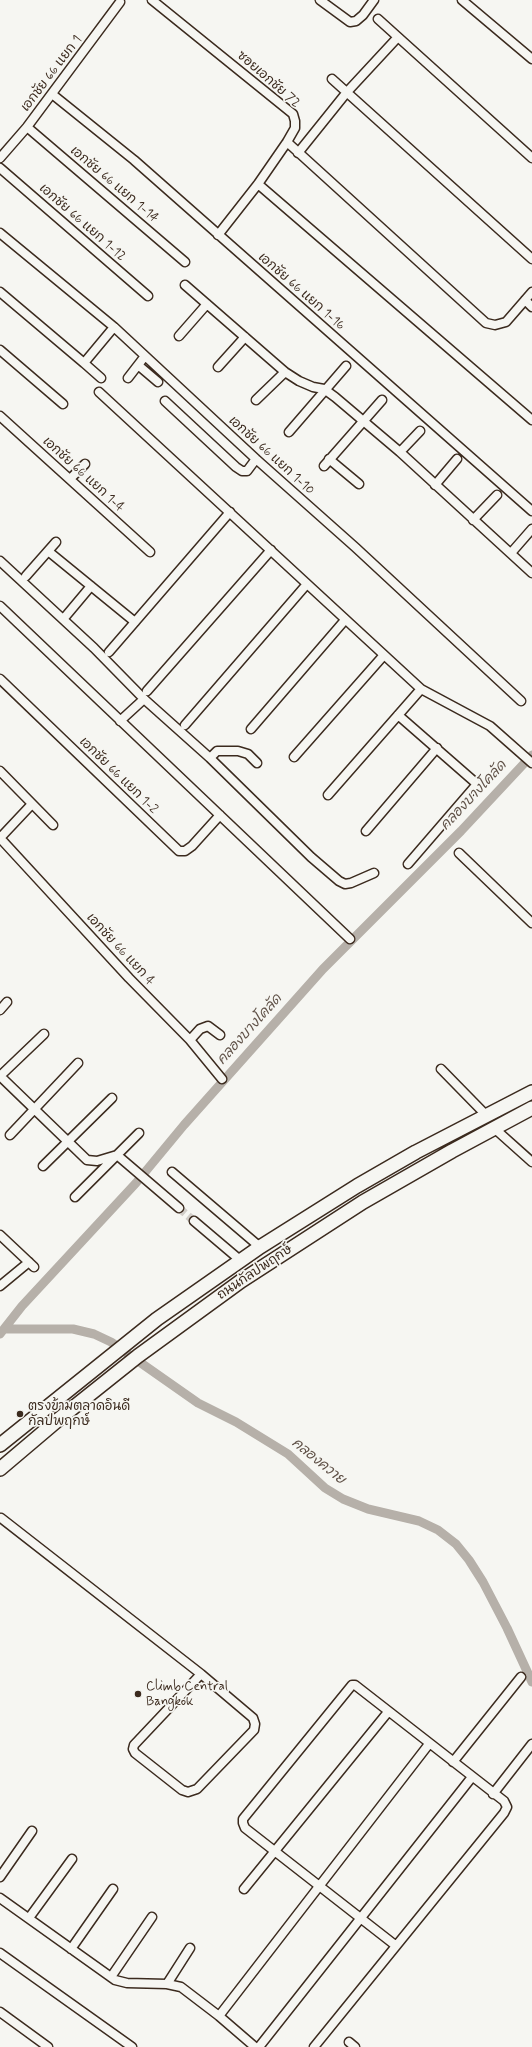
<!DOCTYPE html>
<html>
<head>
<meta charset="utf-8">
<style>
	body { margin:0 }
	canvas { display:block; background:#f6f6f2 }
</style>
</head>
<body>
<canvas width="532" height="2047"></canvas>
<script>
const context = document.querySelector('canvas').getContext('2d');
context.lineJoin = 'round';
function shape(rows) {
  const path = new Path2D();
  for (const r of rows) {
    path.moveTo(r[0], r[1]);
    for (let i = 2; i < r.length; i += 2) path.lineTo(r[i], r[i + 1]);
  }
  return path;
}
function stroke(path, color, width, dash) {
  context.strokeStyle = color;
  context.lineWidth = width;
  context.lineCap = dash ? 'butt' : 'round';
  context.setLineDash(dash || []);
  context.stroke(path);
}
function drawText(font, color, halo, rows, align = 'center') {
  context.font = font + ' Mynerve,"Playpen Sans Thai",sans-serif';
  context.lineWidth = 3.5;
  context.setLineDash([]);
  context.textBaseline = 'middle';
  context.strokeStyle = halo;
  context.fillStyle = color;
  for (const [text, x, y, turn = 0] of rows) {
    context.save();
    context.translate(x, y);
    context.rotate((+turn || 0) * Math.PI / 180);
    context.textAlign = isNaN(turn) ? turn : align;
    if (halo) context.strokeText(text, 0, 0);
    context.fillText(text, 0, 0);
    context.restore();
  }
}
stroke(shape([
	[4,1329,73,1329,94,1334,111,1342,198,1403,236,1422,288,1454,325,1488,343,1499,368,1509,419,1521,438,1530,456,1544,469,1560,483,1582,507,1628,532,1682],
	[0,1334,22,1306,136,1183,184,1125,323,969,461,831,532,755]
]), '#b6b0a9', 9);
stroke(shape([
	[179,1208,194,1221]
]), '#d1cdc8', 8, [8, 4]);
const street = shape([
	[152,0,293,114,295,121,295,128,287,142,258,184,218,235],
	[320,0,350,22,356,21,363,15,374,0],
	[462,0,532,59],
	[378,19,532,158],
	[332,79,532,259],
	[52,94,134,160,532,511],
	[27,127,185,262],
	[287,142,486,323,495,325,506,322,532,292],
	[298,153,347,92,398,37],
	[0,158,27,127,120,2],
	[0,168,148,296],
	[258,184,532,420],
	[0,233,114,327,256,459,355,547,521,701],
	[185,285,285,372,299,381,313,387,324,389,335,397,400,452,532,573],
	[0,292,84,363,114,327],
	[525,300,532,307],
	[179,336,207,304],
	[0,350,63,404],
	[84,363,101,378],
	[138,365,158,382],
	[218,367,245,337],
	[128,378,145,356],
	[99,392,421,689,490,726,532,763],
	[256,400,285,372],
	[165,401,236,467,242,471,247,471,256,459],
	[0,416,150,552],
	[289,432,346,366],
	[400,452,420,431],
	[329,459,359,484],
	[324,466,382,400],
	[70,479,85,464],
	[435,485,457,459],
	[473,520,497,495],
	[48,551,135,622],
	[511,553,532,529],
	[0,561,94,648,144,699,210,758,311,857,339,881,345,884,351,883,374,873],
	[26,576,56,542],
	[0,606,350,939],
	[65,617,91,586],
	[109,652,230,512],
	[0,679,179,851,185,851,192,846,220,815],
	[147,691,271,550],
	[398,715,477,784,408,864],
	[120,721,144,699],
	[185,725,307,584],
	[251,729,345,620],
	[294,757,384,655],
	[210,758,217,751,238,751,248,754,257,763],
	[0,771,53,825],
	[328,795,421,689],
	[366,831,437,748],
	[0,838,129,978,190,1040,222,1079],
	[0,838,32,804],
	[459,853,532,923],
	[0,1010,7,1002],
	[190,1040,200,1029,208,1026,220,1035],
	[441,1069,486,1115],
	[0,1076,87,1160,97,1161,117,1155,179,1208],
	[0,1076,44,1034],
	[494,1128,532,1162],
	[10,1135,78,1063],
	[43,1166,112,1098],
	[172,1172,260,1247],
	[75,1197,139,1133],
	[194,1221,240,1260],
	[0,1235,34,1267],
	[0,1286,29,1262],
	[1,1518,201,1674,253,1718,255,1724,254,1730,197,1789,188,1792,182,1790,135,1753,133,1749,134,1745,201,1674],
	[453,1762,521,1677],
	[493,1794,532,1744],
	[0,1877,32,1831],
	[244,1889,388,1712],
	[0,1898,115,1980,127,1983,167,1984,181,1987,219,2016,255,2047],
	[29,1918,72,1859],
	[71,1949,113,1889],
	[0,1953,132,2047],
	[111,1977,152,1917],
	[167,1984,190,1948],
	[0,2012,48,2047],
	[219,2016,429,1744],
	[349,2042,355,2047],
	[259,2047,472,1777],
	[314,2047,504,1813,507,1807,504,1801,355,1685,352,1685,243,1819,243,1823,245,1828,395,1945]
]);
const primary = shape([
	[0,1445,157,1319,260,1247,357,1186,416,1152,532,1092],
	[0,1469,59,1419,138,1356,241,1281,363,1202,452,1151,532,1108]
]);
stroke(street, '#3b2a1e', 11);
stroke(primary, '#3b2a1e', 16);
stroke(street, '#f6f6f2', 8);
stroke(primary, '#f6f6f2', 13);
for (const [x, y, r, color] of [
	[20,1414,4,"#3b2a1e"],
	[138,1694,4,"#3b2a1e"]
]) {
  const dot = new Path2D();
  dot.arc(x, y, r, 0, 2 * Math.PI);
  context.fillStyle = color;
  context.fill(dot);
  stroke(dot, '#f6f6f2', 1.5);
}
drawText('13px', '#3b2a1e', '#f6f6f2', [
	["เอกชัย 66 แยก 1",52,74,-53],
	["ซอยเอกชัย 72",268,80,41],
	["เอกชัย 66 แยก 1-14",114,185,40],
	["เอกชัย 66 แยก 1-12",82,223,41],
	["เอกชัย 66 แยก 1-16",301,292,41],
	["เอกชัย 66 แยก 1-10",271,456,42],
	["เอกชัย 66 แยก 1-4",83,475,42],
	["เอกชัย 66 แยก 1-2",118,776,44],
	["เอกชัย 66 แยก 4",120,950,47],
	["ถนนกัลปพฤกษ์",255,1273,-34]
]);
drawText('13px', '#3b2a1e', '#f6f6f2', [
	["ตรงข้ามตลาดอินดี",28,1407],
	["กัลปพฤกษ์",28,1422],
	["Climb Central",146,1687],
	["Bangkok",146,1702]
], 'left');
drawText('italic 14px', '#605248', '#f6f6f2', [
	["คลองบางโคลัด",474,796,-47],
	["คลองบางโคลัด",250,1030,-48],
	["คลองควาย",318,1462,39]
]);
</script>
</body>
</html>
